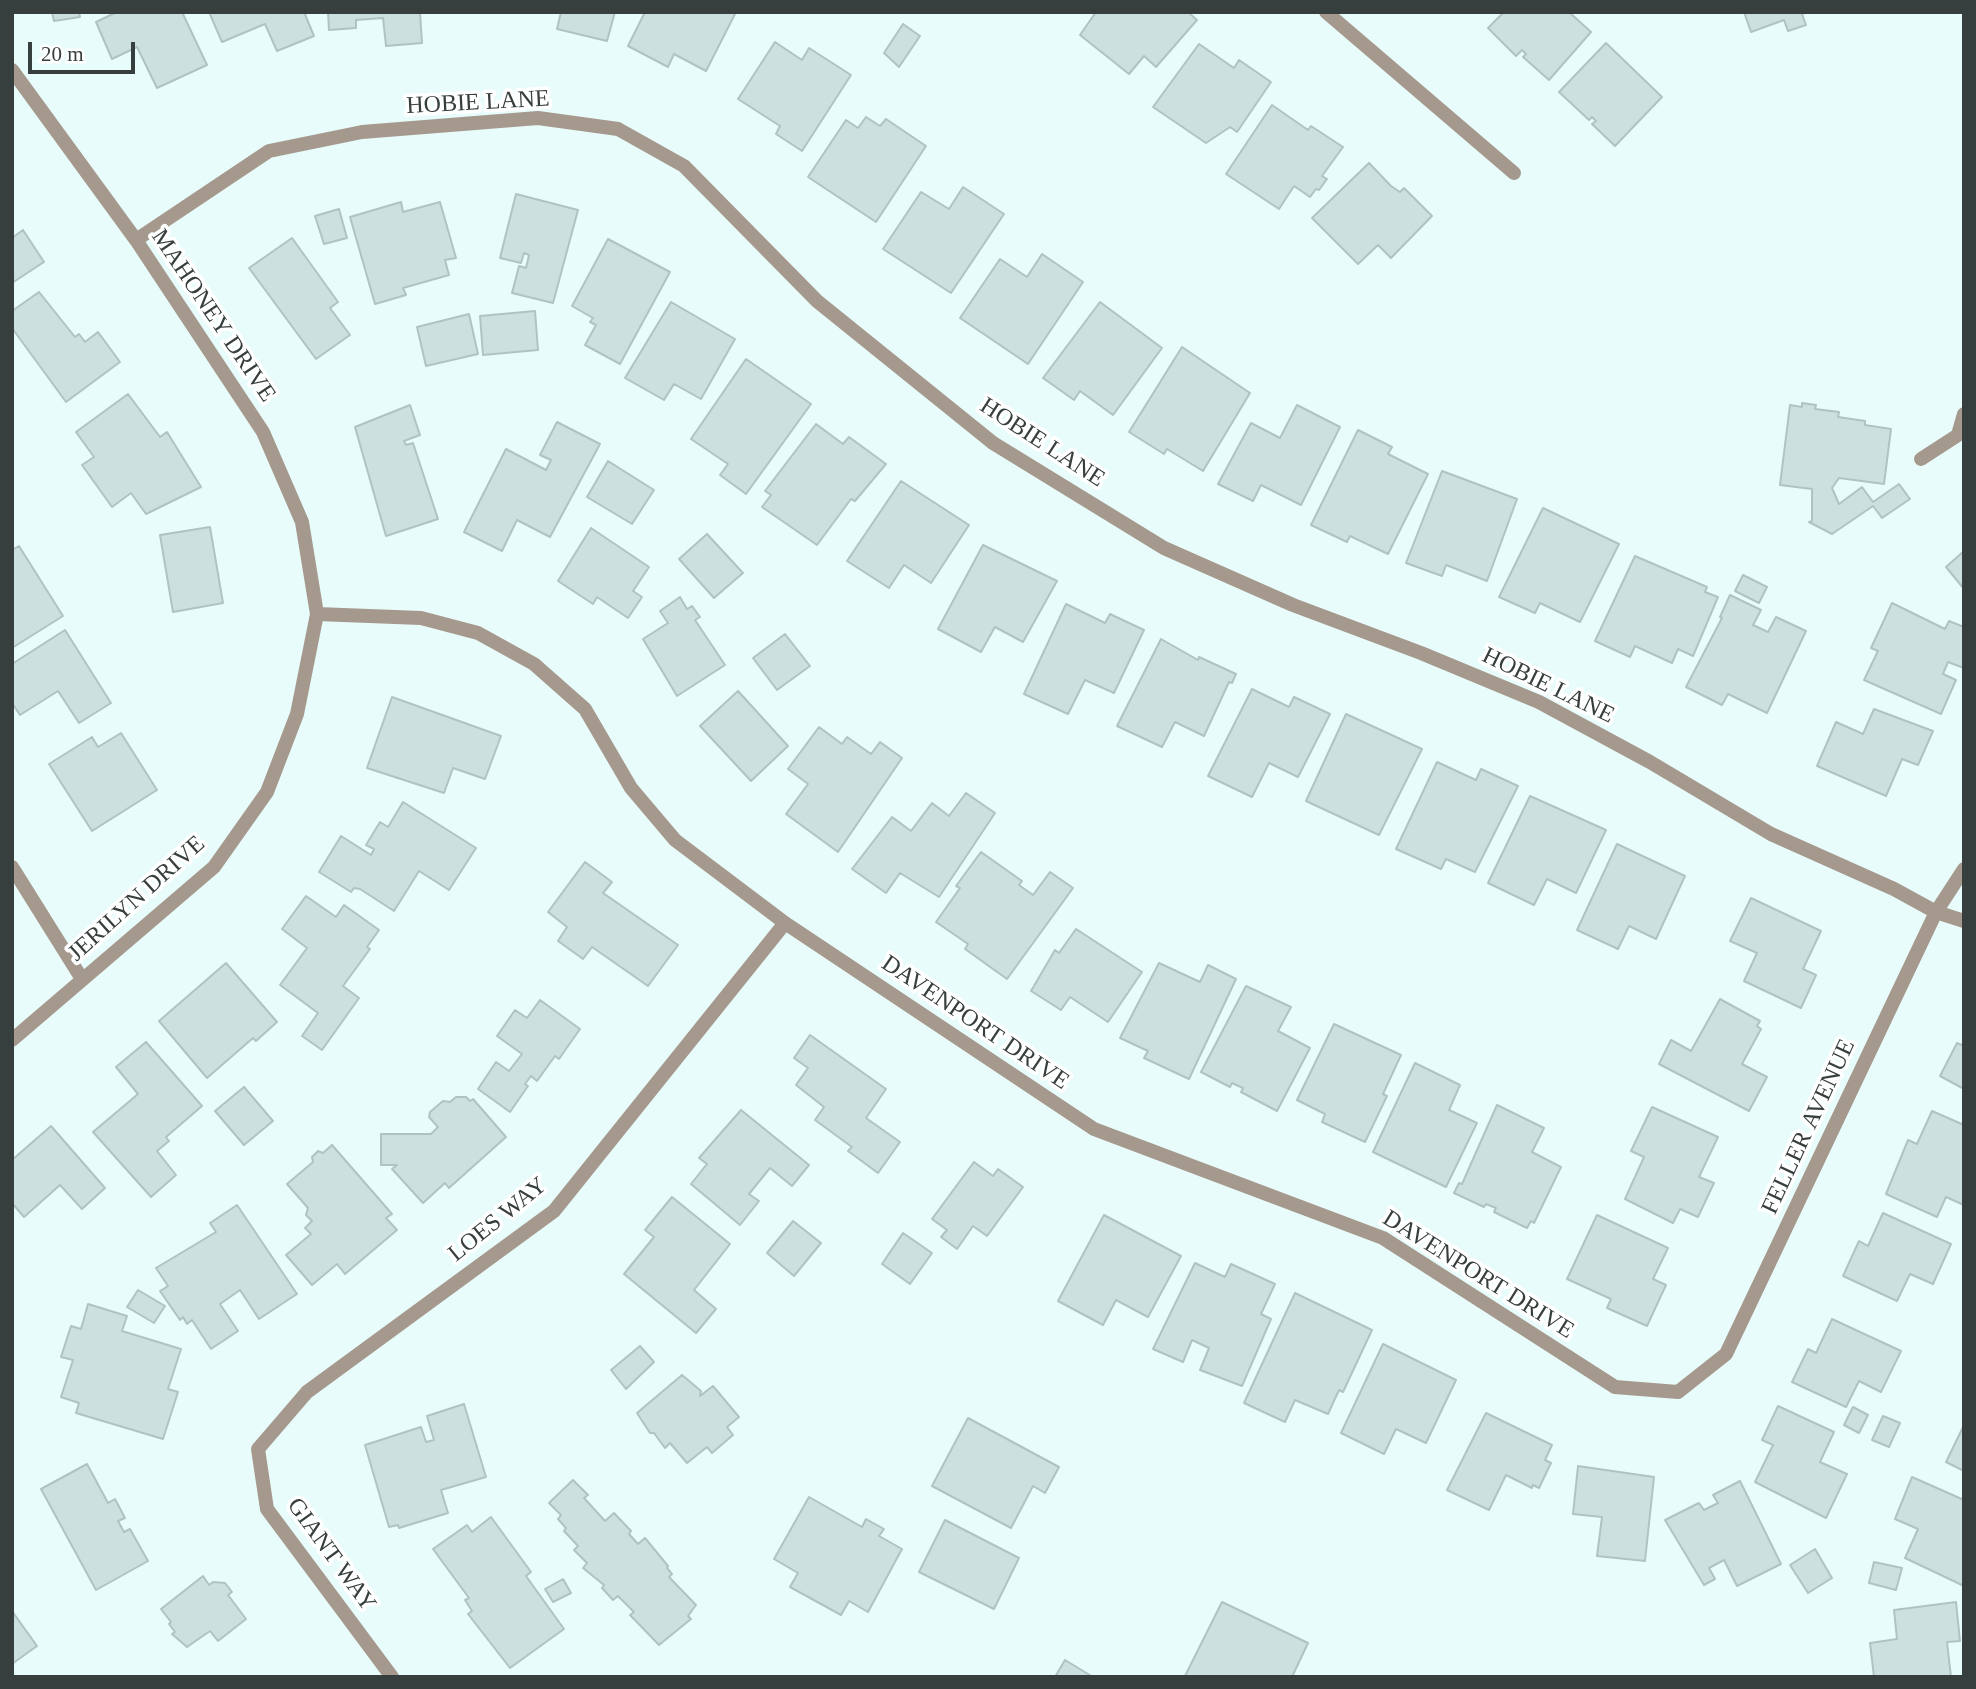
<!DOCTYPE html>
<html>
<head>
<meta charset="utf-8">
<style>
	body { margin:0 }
	#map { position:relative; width:1976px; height:1689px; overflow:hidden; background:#e9fcfc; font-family:"Times New Roman",serif }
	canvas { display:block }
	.frame { position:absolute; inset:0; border:14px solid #373e3e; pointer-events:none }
	.scale { position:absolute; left:28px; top:42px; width:107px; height:32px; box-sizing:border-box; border:4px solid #373e3e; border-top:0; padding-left:9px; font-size:21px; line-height:24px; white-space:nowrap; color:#373e3e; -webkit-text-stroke:5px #fff; paint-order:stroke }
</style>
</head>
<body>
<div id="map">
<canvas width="1976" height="1689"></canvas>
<div class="frame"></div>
<div class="scale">20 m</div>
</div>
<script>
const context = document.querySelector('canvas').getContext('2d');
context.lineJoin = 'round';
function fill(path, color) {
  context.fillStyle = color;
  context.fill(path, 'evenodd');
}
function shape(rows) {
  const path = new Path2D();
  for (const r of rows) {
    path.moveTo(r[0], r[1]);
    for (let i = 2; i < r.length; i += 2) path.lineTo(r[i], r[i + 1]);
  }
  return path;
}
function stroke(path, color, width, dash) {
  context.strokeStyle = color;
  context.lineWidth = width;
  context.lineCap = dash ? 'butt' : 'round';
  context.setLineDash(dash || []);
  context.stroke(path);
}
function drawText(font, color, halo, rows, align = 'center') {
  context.font = font + ' "Times New Roman",serif';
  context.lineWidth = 7;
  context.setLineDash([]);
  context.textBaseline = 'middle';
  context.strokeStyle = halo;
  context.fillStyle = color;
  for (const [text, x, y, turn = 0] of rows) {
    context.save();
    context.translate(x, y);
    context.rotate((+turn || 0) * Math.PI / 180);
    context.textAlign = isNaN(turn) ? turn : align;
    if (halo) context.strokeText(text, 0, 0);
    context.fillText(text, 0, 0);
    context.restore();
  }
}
const building = shape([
	[52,12,79,12,80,17,54,21,52,12],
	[117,12,182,12,207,65,157,88,137,47,112,59,96,22,117,12],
	[209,12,304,12,314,36,277,51,265,24,222,42,209,12],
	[328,12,420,12,422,43,386,46,383,18,356,20,356,28,329,30,328,12],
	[561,12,615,12,607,41,557,29,561,12],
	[645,12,736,12,706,71,674,54,668,67,628,46,645,12],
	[1096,12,1188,12,1197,20,1156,67,1144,56,1129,74,1080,35,1096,12],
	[1504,12,1569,12,1591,32,1549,80,1523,57,1526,54,1522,50,1516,56,1488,28,1504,12],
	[1744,12,1808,12,1802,14,1806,25,1788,31,1784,20,1751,32,1744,12],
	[903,24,920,36,899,67,884,53,903,24],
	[775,42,802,60,809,48,851,75,802,151,776,134,780,126,738,99,775,42],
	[1606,43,1662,97,1615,146,1592,124,1596,121,1592,117,1589,120,1559,92,1606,43],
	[1199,44,1234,68,1239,60,1271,82,1237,132,1230,127,1206,143,1153,107,1199,44],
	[1272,105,1308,130,1311,126,1343,147,1322,176,1327,179,1319,190,1316,189,1310,197,1294,186,1279,209,1226,174,1272,105],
	[866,117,880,126,886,119,926,146,876,222,808,177,846,120,858,128,866,117],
	[1369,163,1391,186,1400,192,1404,188,1432,216,1391,258,1378,245,1358,264,1312,218,1369,163],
	[963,187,1004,214,951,293,883,249,921,192,949,209,963,187],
	[516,194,578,210,553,303,512,293,519,266,526,268,529,255,524,253,521,263,500,258,516,194],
	[401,202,403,212,440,202,456,258,445,260,449,275,403,288,406,295,375,304,350,217,401,202],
	[339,209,347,238,324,244,315,216,339,209],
	[23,230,44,262,12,283,12,238,23,230],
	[292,238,338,302,330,308,350,335,316,359,249,268,292,238],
	[608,239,670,272,620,364,585,345,596,325,590,322,593,318,572,306,608,239],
	[1042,254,1083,282,1028,364,960,318,1000,259,1027,277,1042,254],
	[39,292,75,337,79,334,85,342,98,332,120,362,66,402,12,328,12,311,39,292],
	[671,302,735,339,701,399,674,384,664,400,625,378,671,302],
	[1100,302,1162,348,1113,415,1080,391,1074,400,1043,378,1100,302],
	[535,311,538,350,483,355,480,316,535,311],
	[469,314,478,354,426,366,417,327,469,314],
	[1182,347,1250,393,1203,471,1167,449,1164,454,1129,432,1182,347],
	[746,359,811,404,746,494,720,475,728,464,691,439,746,359],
	[128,394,160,437,167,432,201,487,146,514,131,493,112,507,82,465,94,457,76,432,128,394],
	[1802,403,1816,405,1815,409,1839,412,1838,417,1865,421,1865,425,1891,429,1884,484,1839,478,1832,488,1839,504,1862,487,1873,502,1899,484,1910,499,1882,518,1873,506,1832,534,1809,522,1812,521,1812,489,1780,485,1790,405,1802,407,1802,403],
	[410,405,420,435,404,441,406,445,413,443,438,519,386,536,355,427,410,405],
	[1297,405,1340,427,1301,505,1261,485,1253,501,1218,484,1251,423,1280,438,1297,405],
	[557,422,600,444,550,537,517,520,502,551,464,532,506,449,546,470,551,460,540,455,557,422],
	[816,424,843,444,849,437,886,464,855,501,851,499,817,545,762,507,771,495,765,491,816,424],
	[1358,430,1392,447,1388,454,1428,474,1388,554,1350,536,1347,542,1311,525,1358,430],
	[608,461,654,490,632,524,587,497,608,461],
	[1442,471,1517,499,1487,581,1446,565,1442,576,1406,563,1442,471],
	[901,481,969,525,931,583,904,565,889,588,847,561,901,481],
	[1543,508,1619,544,1580,622,1540,603,1535,613,1499,597,1543,508],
	[210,527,223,603,173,612,160,535,210,527],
	[591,528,649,567,633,591,642,597,628,618,597,597,593,604,558,581,591,528],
	[707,534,743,573,714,598,679,559,707,534],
	[983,545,1057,581,1023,642,995,627,981,652,938,629,983,545],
	[19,546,63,616,12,648,12,550,19,546],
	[1964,551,1964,589,1946,567,1964,551],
	[1635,556,1707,587,1705,592,1718,597,1693,656,1678,649,1672,663,1635,646,1630,657,1595,641,1635,556],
	[1743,575,1767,587,1759,603,1735,591,1743,575],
	[1730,595,1761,610,1753,625,1768,632,1776,617,1806,631,1767,713,1728,694,1722,705,1686,687,1722,618,1720,617,1730,595],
	[680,597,687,609,692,606,700,617,695,620,725,665,677,696,643,639,668,623,660,611,680,597],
	[1892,603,1945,629,1949,621,1964,627,1964,668,1948,662,1943,674,1956,680,1941,714,1864,680,1878,651,1871,648,1892,603],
	[1066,604,1105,623,1110,614,1144,630,1114,693,1085,680,1068,714,1024,694,1066,604],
	[65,630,111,703,79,723,58,691,20,715,12,703,12,664,65,630],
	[785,634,810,666,777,690,753,658,785,634],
	[1161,639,1198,660,1199,657,1236,674,1232,683,1229,682,1204,736,1175,722,1162,747,1117,726,1161,639],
	[1252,689,1289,707,1294,697,1330,714,1298,777,1269,763,1252,797,1208,776,1252,689],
	[738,691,788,746,751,781,700,726,738,691],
	[392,697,501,736,485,779,453,768,444,793,367,768,392,697],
	[1874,709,1933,731,1918,765,1902,759,1886,796,1817,766,1836,722,1863,734,1874,709],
	[1346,714,1422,749,1379,835,1306,801,1346,714],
	[819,727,842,744,847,737,871,754,880,742,902,758,838,852,786,814,808,784,788,769,819,727],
	[121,733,157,790,92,831,49,764,92,737,98,747,121,733],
	[1437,762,1476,780,1481,769,1518,786,1475,872,1446,859,1441,869,1396,849,1437,762],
	[966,793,995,813,939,897,900,873,886,893,852,869,892,817,911,831,932,803,949,816,966,793],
	[1530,796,1606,830,1576,893,1547,879,1534,905,1488,883,1530,796],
	[403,802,476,848,449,890,419,871,394,911,360,889,354,888,351,892,319,872,341,836,371,855,374,849,366,845,380,822,388,827,403,802],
	[1617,844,1685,876,1656,939,1629,926,1618,949,1577,930,1617,844],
	[981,852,1022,881,1019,885,1033,895,1050,872,1073,888,1007,979,965,949,968,944,936,922,960,888,956,886,981,852],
	[585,862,612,882,603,893,678,945,648,986,592,947,583,959,558,941,567,927,548,912,585,862],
	[306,896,336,917,344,905,379,930,367,947,370,949,343,986,359,998,322,1050,302,1036,318,1013,280,985,307,948,282,929,306,896],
	[1751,898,1821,931,1803,969,1816,975,1801,1008,1744,981,1757,953,1730,941,1751,898],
	[1076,929,1142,972,1108,1022,1070,997,1061,1010,1031,991,1055,950,1059,953,1076,929],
	[226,963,277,1022,256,1041,253,1038,207,1078,159,1021,226,963],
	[1159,963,1200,982,1208,965,1236,979,1189,1079,1144,1058,1148,1051,1120,1038,1159,963],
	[1246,986,1291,1007,1278,1031,1310,1048,1277,1111,1241,1092,1243,1088,1232,1083,1230,1087,1201,1072,1246,986],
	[1720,999,1760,1021,1757,1026,1761,1029,1742,1064,1767,1077,1749,1111,1659,1064,1671,1040,1691,1051,1720,999],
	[540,1000,580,1029,559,1059,555,1056,537,1081,531,1076,525,1084,528,1086,510,1112,478,1089,496,1062,509,1071,522,1054,497,1036,515,1010,527,1018,540,1000],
	[1334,1024,1401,1055,1383,1094,1387,1096,1365,1142,1322,1122,1325,1114,1297,1100,1334,1024],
	[810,1035,886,1089,866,1118,900,1142,878,1173,848,1151,852,1147,815,1120,824,1107,796,1085,808,1068,794,1058,810,1035],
	[146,1042,202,1106,166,1137,169,1141,157,1151,176,1175,151,1197,93,1132,138,1094,116,1067,146,1042],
	[1957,1043,1964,1046,1964,1089,1940,1076,1957,1043],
	[1415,1063,1460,1085,1449,1110,1477,1123,1446,1187,1373,1152,1415,1063],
	[244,1087,273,1121,244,1145,215,1111,244,1087],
	[456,1097,466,1097,470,1101,473,1099,506,1137,449,1188,445,1183,423,1203,392,1169,397,1165,381,1165,381,1134,431,1134,438,1127,429,1117,430,1112,443,1101,450,1102,456,1097],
	[1497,1105,1544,1128,1532,1152,1561,1167,1534,1223,1531,1221,1527,1228,1494,1212,1496,1208,1486,1204,1484,1207,1454,1193,1459,1183,1462,1184,1497,1105],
	[1652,1107,1718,1137,1699,1177,1714,1183,1698,1217,1680,1209,1673,1223,1625,1199,1644,1157,1631,1151,1652,1107],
	[741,1110,809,1165,792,1186,770,1168,749,1194,759,1201,740,1225,691,1184,707,1164,699,1158,741,1110],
	[1932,1111,1964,1125,1964,1205,1946,1197,1937,1217,1886,1194,1908,1140,1917,1144,1932,1111],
	[51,1126,105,1188,82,1209,60,1185,24,1217,12,1203,12,1160,51,1126],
	[332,1145,392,1214,386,1218,397,1230,345,1274,337,1264,312,1285,286,1255,311,1234,305,1228,312,1221,306,1215,308,1208,287,1184,313,1162,312,1157,318,1151,323,1153,332,1145],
	[974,1162,993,1176,998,1169,1023,1187,987,1236,973,1226,957,1249,941,1237,947,1230,932,1219,974,1162],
	[672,1197,730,1244,694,1290,716,1309,696,1333,624,1274,654,1237,645,1230,672,1197],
	[237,1205,297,1294,259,1319,240,1290,220,1304,238,1331,211,1349,192,1320,187,1324,183,1317,180,1320,160,1291,168,1286,156,1268,216,1232,210,1223,237,1205],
	[1883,1213,1951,1244,1933,1284,1910,1274,1897,1301,1843,1276,1859,1241,1868,1246,1883,1213],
	[1104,1215,1181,1256,1148,1317,1116,1300,1103,1325,1058,1301,1104,1215],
	[1597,1215,1668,1248,1653,1279,1666,1285,1647,1326,1607,1308,1611,1299,1567,1279,1597,1215],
	[793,1221,821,1243,794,1276,767,1253,793,1221],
	[903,1233,932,1253,910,1284,882,1264,903,1233],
	[1195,1263,1225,1277,1231,1264,1275,1284,1261,1314,1271,1319,1242,1386,1200,1370,1209,1348,1192,1340,1183,1362,1153,1349,1195,1263],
	[138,1290,165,1306,154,1323,127,1307,138,1290],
	[1295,1293,1372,1330,1343,1392,1339,1390,1328,1414,1295,1400,1285,1422,1244,1403,1295,1293],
	[88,1304,127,1316,122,1331,181,1349,168,1389,178,1392,163,1439,76,1413,79,1403,61,1397,73,1360,61,1357,71,1326,81,1329,88,1304],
	[1832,1319,1901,1351,1881,1392,1859,1381,1846,1407,1792,1382,1808,1349,1816,1353,1832,1319],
	[1383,1344,1456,1380,1426,1443,1396,1429,1384,1454,1341,1433,1383,1344],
	[640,1346,654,1362,626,1389,611,1370,640,1346],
	[682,1375,701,1391,700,1396,713,1386,739,1417,727,1427,733,1435,712,1453,707,1447,687,1463,670,1443,665,1448,654,1433,650,1433,637,1413,682,1375],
	[464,1404,486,1477,441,1490,448,1513,399,1528,398,1525,389,1527,365,1445,421,1427,426,1442,434,1440,427,1416,464,1404],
	[1778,1406,1834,1432,1820,1462,1847,1474,1826,1518,1755,1482,1773,1445,1762,1440,1778,1406],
	[1853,1407,1868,1415,1859,1433,1844,1425,1853,1407],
	[1486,1413,1552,1445,1545,1460,1551,1463,1539,1488,1533,1485,1532,1488,1506,1475,1489,1510,1447,1490,1486,1413],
	[1883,1416,1900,1423,1889,1447,1872,1440,1883,1416],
	[968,1418,1059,1467,1045,1493,1033,1486,1011,1528,932,1486,968,1418],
	[1964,1425,1964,1471,1946,1462,1964,1425],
	[87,1464,108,1503,115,1499,125,1518,118,1521,124,1532,130,1529,148,1561,96,1590,41,1489,87,1464],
	[1578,1466,1654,1477,1645,1561,1597,1556,1602,1517,1573,1514,1578,1466],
	[1912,1477,1964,1500,1964,1586,1905,1558,1918,1529,1895,1519,1912,1477],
	[573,1480,588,1495,584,1498,605,1521,614,1513,631,1531,629,1534,638,1544,645,1538,668,1566,667,1568,672,1574,669,1577,696,1605,688,1616,691,1619,659,1645,630,1615,634,1612,618,1596,613,1600,602,1588,604,1585,583,1568,587,1563,574,1550,578,1546,564,1531,566,1528,558,1519,561,1515,549,1503,573,1480],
	[1740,1481,1781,1564,1737,1586,1724,1560,1709,1568,1715,1579,1704,1585,1665,1520,1699,1503,1704,1510,1718,1503,1713,1495,1740,1481],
	[809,1497,862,1527,866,1519,884,1529,879,1536,902,1549,868,1612,849,1601,841,1615,790,1587,798,1573,774,1559,809,1497],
	[491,1517,531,1572,526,1576,564,1629,510,1668,468,1614,472,1611,465,1600,469,1598,433,1549,467,1525,472,1532,491,1517],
	[945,1520,1019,1558,994,1609,919,1572,945,1520],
	[1815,1549,1832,1578,1808,1593,1790,1565,1815,1549],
	[1874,1562,1902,1568,1896,1590,1869,1583,1874,1562],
	[203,1576,209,1585,213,1582,225,1583,232,1592,228,1595,246,1619,218,1641,210,1631,187,1647,172,1634,175,1632,169,1624,171,1622,161,1609,203,1576],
	[563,1579,571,1593,553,1602,545,1589,563,1579],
	[1222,1602,1308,1643,1292,1677,1185,1676,1222,1602],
	[1956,1602,1960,1641,1947,1642,1951,1677,1874,1677,1870,1643,1897,1639,1894,1610,1956,1602],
	[12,1611,37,1646,12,1664,12,1611],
	[1065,1660,1093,1677,1055,1677,1065,1660]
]);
fill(building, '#cde0e0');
stroke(building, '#b0c3c2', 2);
stroke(shape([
	[1921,459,1958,435,1964,414]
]), '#a5998d', 14);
stroke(shape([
	[1326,12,1514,173],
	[12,70,136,240,263,432,302,522,317,614,297,714,267,792,214,867,12,1040],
	[136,240,269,151,362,132,538,118,618,129,684,166,817,301,993,443,1164,548,1293,605,1421,653,1539,702,1650,762,1771,834,1894,889,1936,912,1964,921],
	[317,614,421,618,478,633,534,664,585,709,631,788,675,840,785,923,1094,1129,1383,1238,1615,1387,1678,1392,1726,1354,1936,912,1964,869],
	[12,867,82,979],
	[392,1677,267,1509,258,1449,307,1392,554,1211,785,923]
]), '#a5998d', 14);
drawText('24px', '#373e3e', '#fff', [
	["HOBIE LANE",478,103,-3],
	["MAHONEY DRIVE",213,316,56],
	["HOBIE LANE",1042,443,33],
	["HOBIE LANE",1548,686,26],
	["JERILYN DRIVE",137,899,-42],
	["DAVENPORT DRIVE",975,1023,34],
	["FELLER AVENUE",1809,1127,-65],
	["LOES WAY",498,1220,-39],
	["DAVENPORT DRIVE",1478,1275,32],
	["GIANT WAY",331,1555,54]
]);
</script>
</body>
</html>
